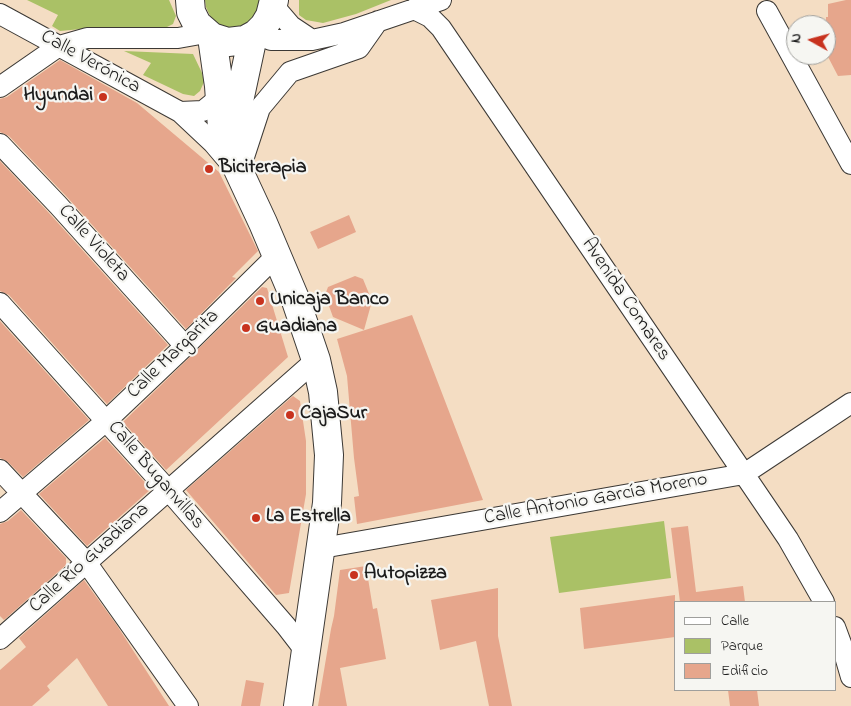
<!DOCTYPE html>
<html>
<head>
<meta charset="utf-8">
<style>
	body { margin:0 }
	#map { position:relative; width:851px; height:706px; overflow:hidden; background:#f4ddc3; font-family:"Indie Flower",sans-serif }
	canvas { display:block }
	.legend { position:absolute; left:674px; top:601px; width:162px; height:90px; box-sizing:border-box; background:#f6f6f2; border:1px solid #9f9f9c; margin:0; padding:6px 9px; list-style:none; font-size:15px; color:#1c1c1c }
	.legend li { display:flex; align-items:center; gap:10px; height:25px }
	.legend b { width:25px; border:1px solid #9f9f9c }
	.north { position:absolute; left:786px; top:15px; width:50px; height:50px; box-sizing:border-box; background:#f6f6f2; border:1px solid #9f9f9c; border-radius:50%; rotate:277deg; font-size:14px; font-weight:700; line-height:20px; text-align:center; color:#1c1c1c }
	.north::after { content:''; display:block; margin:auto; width:18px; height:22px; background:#c8321e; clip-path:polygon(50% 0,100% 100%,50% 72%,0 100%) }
</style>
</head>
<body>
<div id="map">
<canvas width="851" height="706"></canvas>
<ul class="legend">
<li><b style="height:6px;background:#fff"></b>Calle</li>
<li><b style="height:14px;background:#aac166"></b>Parque</li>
<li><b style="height:14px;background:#e6a68c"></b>Edificio</li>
</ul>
<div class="north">N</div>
</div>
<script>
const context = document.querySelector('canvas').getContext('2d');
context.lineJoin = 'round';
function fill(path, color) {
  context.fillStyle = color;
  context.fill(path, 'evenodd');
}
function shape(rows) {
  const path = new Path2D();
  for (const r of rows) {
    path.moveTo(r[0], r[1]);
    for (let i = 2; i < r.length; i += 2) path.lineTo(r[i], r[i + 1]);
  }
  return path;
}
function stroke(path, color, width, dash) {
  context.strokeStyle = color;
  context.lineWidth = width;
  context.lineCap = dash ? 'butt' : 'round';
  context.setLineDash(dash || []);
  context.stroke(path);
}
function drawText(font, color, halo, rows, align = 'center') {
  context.font = font + ' "Indie Flower",sans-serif';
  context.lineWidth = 4.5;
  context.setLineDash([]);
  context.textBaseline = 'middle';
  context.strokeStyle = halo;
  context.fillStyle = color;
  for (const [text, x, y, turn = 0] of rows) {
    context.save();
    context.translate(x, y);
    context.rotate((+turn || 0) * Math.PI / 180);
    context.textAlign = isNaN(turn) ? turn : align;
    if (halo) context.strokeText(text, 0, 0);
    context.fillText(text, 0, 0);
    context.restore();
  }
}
fill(shape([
	[27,0,169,0,176,16,173,24,165,28,92,28,60,31,52,26,58,15],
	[205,0,261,0,258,12,252,20,244,25,235,28,225,27,217,23,210,16,206,7],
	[299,0,391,0,356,14,323,23,306,20,299,15],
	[124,51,193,54,202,73,204,82,200,91,194,96,183,94,143,75,151,63],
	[664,521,671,578,559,593,550,537]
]), '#aac166');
fill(shape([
	[846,0,851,0,851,75,838,76,826,53,826,17,828,17,828,4],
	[60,60,137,103,219,172,254,243,258,251,232,277,236,278,186,329,67,197,9,136,0,132,0,99,7,97],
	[0,161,49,213,168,345,107,404,9,295,0,291],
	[349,215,356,232,318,249,310,232],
	[355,276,363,279,372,301,364,330,333,317,325,295,328,287],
	[262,287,267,288,288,357,166,470,123,422],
	[412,315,483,500,357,524,354,497,359,496,354,458,347,376,337,339],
	[0,321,89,420,23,477,8,462,0,458],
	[293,396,300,401,306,441,306,494,289,593,276,595,186,490],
	[105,438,151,489,87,546,39,494],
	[21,510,66,558,66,565,4,620,0,616,0,524,8,521],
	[688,526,696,592,743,586,745,602,680,602,671,528],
	[366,566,373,609,377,608,386,659,340,668,347,706,318,706,331,629,334,616,340,570],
	[84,580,116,624,169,706,108,706,77,658,47,686,50,690,32,706,0,706,0,670,26,647,19,638],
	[498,588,498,636,512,706,489,706,476,641,440,650,431,600],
	[675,595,675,637,584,649,580,608],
	[246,680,264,683,260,706,241,706],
	[728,690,757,690,759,706,730,706]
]), '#e6a68c');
const street = shape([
	[273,5,291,26,312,40],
	[414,9,430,17,441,28,765,505,788,539,824,602],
	[767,11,851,164],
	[0,14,180,112,213,143,230,163],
	[256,34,271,40,312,40,344,33,441,0],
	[0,87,59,46,87,38,178,38,206,33],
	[180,112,203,111,219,98],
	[0,144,58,205,185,346],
	[242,163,260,108,290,72,359,48,378,21],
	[0,303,176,499,286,626,306,652],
	[0,470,86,562,188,706],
	[0,512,106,421,185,346,277,255],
	[322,548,744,474,851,403],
	[835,627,842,646,851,677],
	[0,639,316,360]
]);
const secondary = shape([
	[190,0,191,12,197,24,212,37,228,42,245,40,256,34,264,26,270,16,274,0],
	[212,37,219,86,222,128,229,150,263,223,296,301,316,360,323,392,329,455,327,503,298,706],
	[237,141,237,124,239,101,253,36]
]);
stroke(street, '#3c3935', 22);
stroke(secondary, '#3c3935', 30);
stroke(street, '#fff', 20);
stroke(secondary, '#fff', 28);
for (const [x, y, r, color] of [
	[103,97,5,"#c8321e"],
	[209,169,5,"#c8321e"],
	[260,301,5,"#c8321e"],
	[246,328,5,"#c8321e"],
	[290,415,5,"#c8321e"],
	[256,518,5,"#c8321e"],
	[354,575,5,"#c8321e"]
]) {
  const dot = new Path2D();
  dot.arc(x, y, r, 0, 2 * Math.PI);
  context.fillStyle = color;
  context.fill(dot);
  stroke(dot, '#f6f6f2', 2);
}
drawText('20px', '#1c1c1c', '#f6f6f2', [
	["Calle Verónica",90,63,29],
	["Calle Violeta",93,244,48],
	["Avenida Comares",625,300,56],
	["Calle Margarita",174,355,-44],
	["Calle Buganvillas",155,476,49],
	["Calle Antonio García Moreno",596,500,-10],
	["Calle Río Guadiana",90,559,-42]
]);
drawText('bold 20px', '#1c1c1c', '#f6f6f2', [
	["Hyundai",93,97,"right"],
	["Biciterapia",219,169],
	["Unicaja Banco",270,301],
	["Guadiana",256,328],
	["CajaSur",300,415],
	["La Estrella",266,518],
	["Autopizza",364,575]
], 'left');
</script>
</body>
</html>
